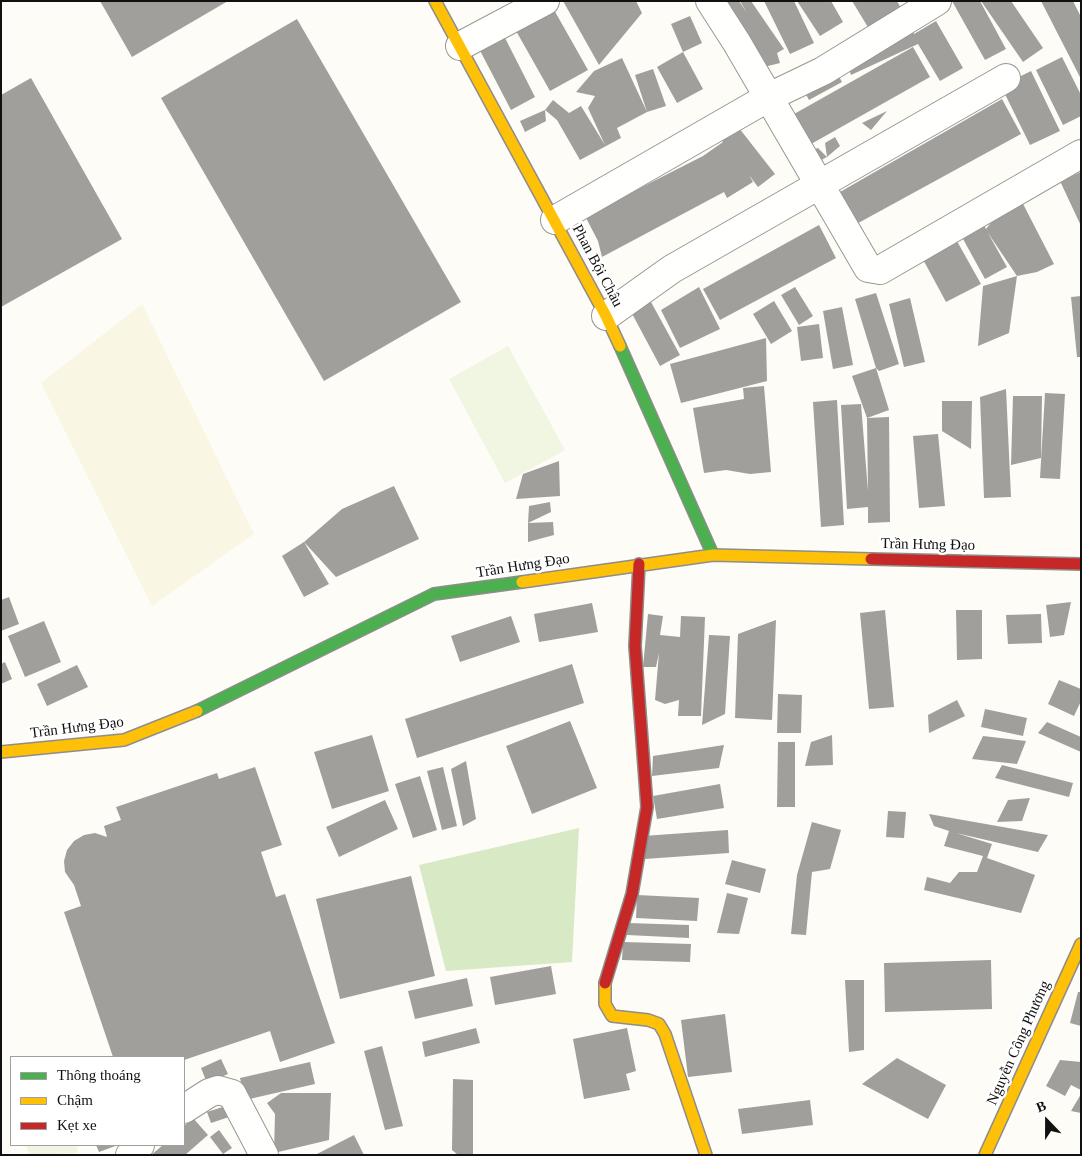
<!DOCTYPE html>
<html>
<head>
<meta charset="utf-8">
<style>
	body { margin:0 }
	#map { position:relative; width:1082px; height:1156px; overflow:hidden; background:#fdfcf7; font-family:"Times New Roman",serif }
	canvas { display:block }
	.frame { position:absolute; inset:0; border:2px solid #111; pointer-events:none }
	.legend { position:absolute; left:10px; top:1056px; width:175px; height:90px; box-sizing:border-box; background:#fff; border:1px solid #a0a0a0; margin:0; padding:6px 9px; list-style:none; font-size:15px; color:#111 }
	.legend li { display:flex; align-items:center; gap:10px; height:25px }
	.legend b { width:25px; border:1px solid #a0a0a0 }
	.north { position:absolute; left:1022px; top:1096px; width:50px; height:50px; -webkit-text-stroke:4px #fff; paint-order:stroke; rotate:338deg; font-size:14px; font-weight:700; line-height:20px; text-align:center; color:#111 }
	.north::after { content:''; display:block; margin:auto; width:18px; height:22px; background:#111; clip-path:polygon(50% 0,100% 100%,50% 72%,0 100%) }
</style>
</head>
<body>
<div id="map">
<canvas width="1082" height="1156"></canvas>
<div class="frame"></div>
<ul class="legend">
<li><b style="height:6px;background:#4caf50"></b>Thông thoáng</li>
<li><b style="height:6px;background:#ffc107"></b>Chậm</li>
<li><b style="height:6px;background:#c62828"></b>Kẹt xe</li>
</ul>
<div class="north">B</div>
</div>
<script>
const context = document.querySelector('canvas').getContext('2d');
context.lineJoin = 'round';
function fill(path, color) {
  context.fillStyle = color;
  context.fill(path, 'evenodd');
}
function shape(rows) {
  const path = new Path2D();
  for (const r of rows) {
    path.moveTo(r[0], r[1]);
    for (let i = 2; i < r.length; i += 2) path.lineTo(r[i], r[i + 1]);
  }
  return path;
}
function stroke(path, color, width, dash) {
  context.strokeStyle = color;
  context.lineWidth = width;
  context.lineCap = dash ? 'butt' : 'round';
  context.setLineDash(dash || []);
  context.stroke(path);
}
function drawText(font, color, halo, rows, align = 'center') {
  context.font = font + ' "Times New Roman",serif';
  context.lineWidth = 5;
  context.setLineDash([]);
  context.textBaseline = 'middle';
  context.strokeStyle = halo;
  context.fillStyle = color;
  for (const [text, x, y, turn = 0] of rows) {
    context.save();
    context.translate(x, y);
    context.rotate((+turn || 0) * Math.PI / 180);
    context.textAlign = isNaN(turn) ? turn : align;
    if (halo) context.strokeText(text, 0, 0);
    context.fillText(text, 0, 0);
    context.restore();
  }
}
fill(shape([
	[142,304,254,534,152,606,41,383]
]), '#f9f7e4');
fill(shape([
	[579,828,572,962,446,971,419,865]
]), '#d8eac5');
fill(shape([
	[508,346,565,450,505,483,449,379],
	[26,1145,76,1145,78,1153,29,1155]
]), '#f0f6e1');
fill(shape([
	[100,1,228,1,132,57],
	[549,1,588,70,550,91,511,22],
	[563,1,636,1,642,13,599,65],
	[729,1,739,1,747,13,740,1,751,1,784,49,777,53,780,63,756,69,719,7],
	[764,1,794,1,814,43,790,54],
	[797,1,831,1,843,22,820,36],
	[852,1,897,1,906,17,874,37],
	[952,1,980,1,1006,49,985,60],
	[981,1,1011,1,1043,48,1023,62],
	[1041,1,1073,1,1081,17,1081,79],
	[690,16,702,43,683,52,671,24],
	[297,19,461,302,324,381,161,98],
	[936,21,963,68,940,81,918,44,851,75,847,63,909,24,914,34],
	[500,28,535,97,511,110,475,41],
	[913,47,930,77,804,148,787,118],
	[683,52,703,89,677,103,657,67],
	[1062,57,1081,95,1081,116,1063,125,1036,70],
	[622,58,647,112,635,75,653,69,666,106,647,112,617,128,621,138,580,160,557,120,545,110,546,121,525,132,520,121,545,110,553,100,569,113,581,106,605,145,588,108,595,96,576,92,594,71],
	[836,71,842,82,809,100,803,89],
	[1031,71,1060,131,1030,145,1001,86],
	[31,78,122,239,1,307,1,95],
	[1002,99,1021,134,851,227,833,196],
	[887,111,871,130,862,123],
	[732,119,775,174,758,187,749,175,753,182,727,198,724,192,602,257,598,241,585,216,703,156,723,142,715,132],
	[835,137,840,146,827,157,814,164,804,152,818,148,827,157,825,143],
	[1081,172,1081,226,1060,181],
	[1020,198,1054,264,1037,272,1017,276,988,233,1007,267,985,279,957,228,979,216,986,229,1003,207],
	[819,225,836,258,720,320,703,289],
	[953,234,981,284,946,302,919,252],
	[1017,276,1009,333,978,346,983,286],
	[699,287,720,329,680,348,661,310],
	[795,287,813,316,799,325,781,295],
	[645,291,680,355,660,366,629,308],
	[876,293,899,364,879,371,876,368,889,410,867,418,889,417,890,522,868,523,868,507,847,509,841,405,861,404,868,491,867,418,852,376,876,368,855,299],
	[1081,296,1081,357,1077,357,1071,297],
	[910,298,925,362,904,367,889,304],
	[774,301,792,331,771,344,753,314],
	[842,307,853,365,833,369,823,311],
	[819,324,823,358,801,361,797,327],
	[766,338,767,381,681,403,670,364],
	[764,386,771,472,750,474,726,470,704,473,693,408,744,399,743,388],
	[1006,389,1011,497,984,498,980,397],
	[1045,393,1065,394,1060,479,1040,478],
	[1013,396,1042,396,1041,458,1011,465],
	[837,400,844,525,821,527,813,402],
	[942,401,972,401,971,449,942,431],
	[938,434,945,506,919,508,913,436],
	[559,461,560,496,516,499,523,474],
	[394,486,419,539,336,577,304,542,342,509],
	[550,502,551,512,528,523,529,506],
	[553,522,554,535,528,542,528,523],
	[304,542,329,584,304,597,282,556],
	[9,597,19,624,1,631,1,600],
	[1071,602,1064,635,1050,637,1046,605],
	[592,603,598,632,539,642,534,614],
	[885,610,894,707,869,709,860,613],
	[956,610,982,610,982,659,957,660],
	[648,614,663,616,660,635,680,637,681,616,705,617,701,716,678,716,679,700,665,704,655,700,659,653,656,667,643,667],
	[1041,614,1042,643,1008,644,1006,615],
	[511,616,520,642,460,662,451,636],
	[776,620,772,720,735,718,738,634],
	[44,621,61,662,25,677,8,636],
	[709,635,730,636,725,714,702,725],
	[5,662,12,679,1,684,1,664],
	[572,664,584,703,417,758,405,719],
	[77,665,88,687,47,706,37,684],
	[1059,680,1081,689,1081,701,1074,716,1048,704],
	[778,694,802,695,801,733,777,733],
	[957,700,965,716,929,733,928,715],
	[985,709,1027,718,1023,736,981,727],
	[570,721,597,788,532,814,506,746],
	[1047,722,1081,737,1081,752,1038,733],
	[372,735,389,791,332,809,314,752],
	[832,735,833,765,805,766,811,742],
	[983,736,1026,741,1017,764,972,759],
	[778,742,795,742,795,807,777,807],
	[724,745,719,768,652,776,653,756],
	[466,761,476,819,463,826,451,769],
	[1002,765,1073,783,1069,797,995,778],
	[255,767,282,845,261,852,276,897,285,894,335,1043,280,1062,270,1031,184,1060,184,1057,113,1057,64,912,81,906,74,885,65,872,64,861,67,850,74,841,84,835,95,833,107,837,104,826,121,820,116,807,217,773,219,779],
	[443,767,457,826,442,830,427,771],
	[420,776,437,830,413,838,395,784],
	[720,784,724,808,657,819,653,796],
	[1030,798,1022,821,997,822,1008,800],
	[385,800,398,829,339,857,326,827],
	[888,811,906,812,904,838,886,837],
	[929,814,1048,835,1038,852,956,833,992,844,987,858,1035,875,1021,913,924,890,927,877,950,883,959,872,977,872,983,856,944,846,949,831,934,826],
	[812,822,841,830,830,869,812,872,806,935,791,934,797,875],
	[728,830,729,853,645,859,643,836],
	[732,860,766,869,760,893,725,884],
	[411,876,435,976,340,999,316,899],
	[727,893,748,898,739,934,717,933],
	[637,895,699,898,697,921,636,918],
	[628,923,689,925,689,938,627,935],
	[623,942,691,944,690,962,622,960],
	[991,960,992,1009,885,1012,884,963],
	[551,966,556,994,495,1005,490,977],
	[467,978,473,1006,415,1019,408,991],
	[845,980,864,980,864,1050,849,1052],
	[1078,992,1081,992,1081,1026,1070,1023],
	[725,1014,732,1072,688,1077,681,1020],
	[476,1028,480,1043,425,1057,422,1042],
	[627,1028,636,1071,626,1074,630,1090,584,1099,573,1039],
	[382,1046,403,1126,385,1130,364,1051],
	[897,1058,946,1085,928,1119,862,1084],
	[221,1059,228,1074,207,1083,201,1068],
	[1060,1060,1081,1062,1081,1090,1071,1085,1065,1096,1046,1086],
	[310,1062,315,1084,245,1100,240,1078],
	[453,1079,473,1080,473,1155,458,1155,452,1150],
	[281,1093,331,1093,329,1140,274,1153,275,1114,267,1103],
	[1081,1094,1081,1113,1071,1111],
	[810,1100,813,1125,742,1134,738,1109],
	[229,1105,232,1116,211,1123,207,1112],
	[193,1118,208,1135,185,1155,151,1155,163,1145,184,1145,184,1126],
	[219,1130,232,1148,223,1154,210,1137],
	[354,1135,364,1155,315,1155],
	[96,1145,118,1145,99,1152]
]), '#a19f9c');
const street = shape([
	[710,1,737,43,868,268,880,270,1081,154],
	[460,46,545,1],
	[555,220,769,97,823,71,937,1],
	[606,316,672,269,1006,78],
	[184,1109,209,1093,218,1090,232,1094,264,1155],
	[130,1155,140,1145]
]);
const fast = shape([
	[620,346,713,555],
	[197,711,434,594,522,582]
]);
const slow = shape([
	[435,1,606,316,620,346],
	[522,582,713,555,871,559],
	[1,752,124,740,197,711],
	[605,983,605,1004,612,1016,648,1020,659,1024,665,1034,706,1155],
	[985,1155,1081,944]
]);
const jam = shape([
	[871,559,1081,564],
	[605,983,632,894,647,807,635,646,639,564]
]);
stroke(street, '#979795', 30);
stroke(fast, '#8e8d8b', 14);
stroke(slow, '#8e8d8b', 14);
stroke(jam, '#8e8d8b', 14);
stroke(street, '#fffffe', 28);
stroke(fast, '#4caf50', 11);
stroke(slow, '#ffc107', 11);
stroke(jam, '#c62828', 11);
drawText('15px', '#111', '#fff', [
	["Phan Bội Châu",597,266,62],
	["Trần Hưng Đạo",928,545,1],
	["Trần Hưng Đạo",523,566,-9],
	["Trần Hưng Đạo",77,728,-7],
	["Nguyễn Công Phương",1019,1043,-66]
]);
</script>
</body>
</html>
